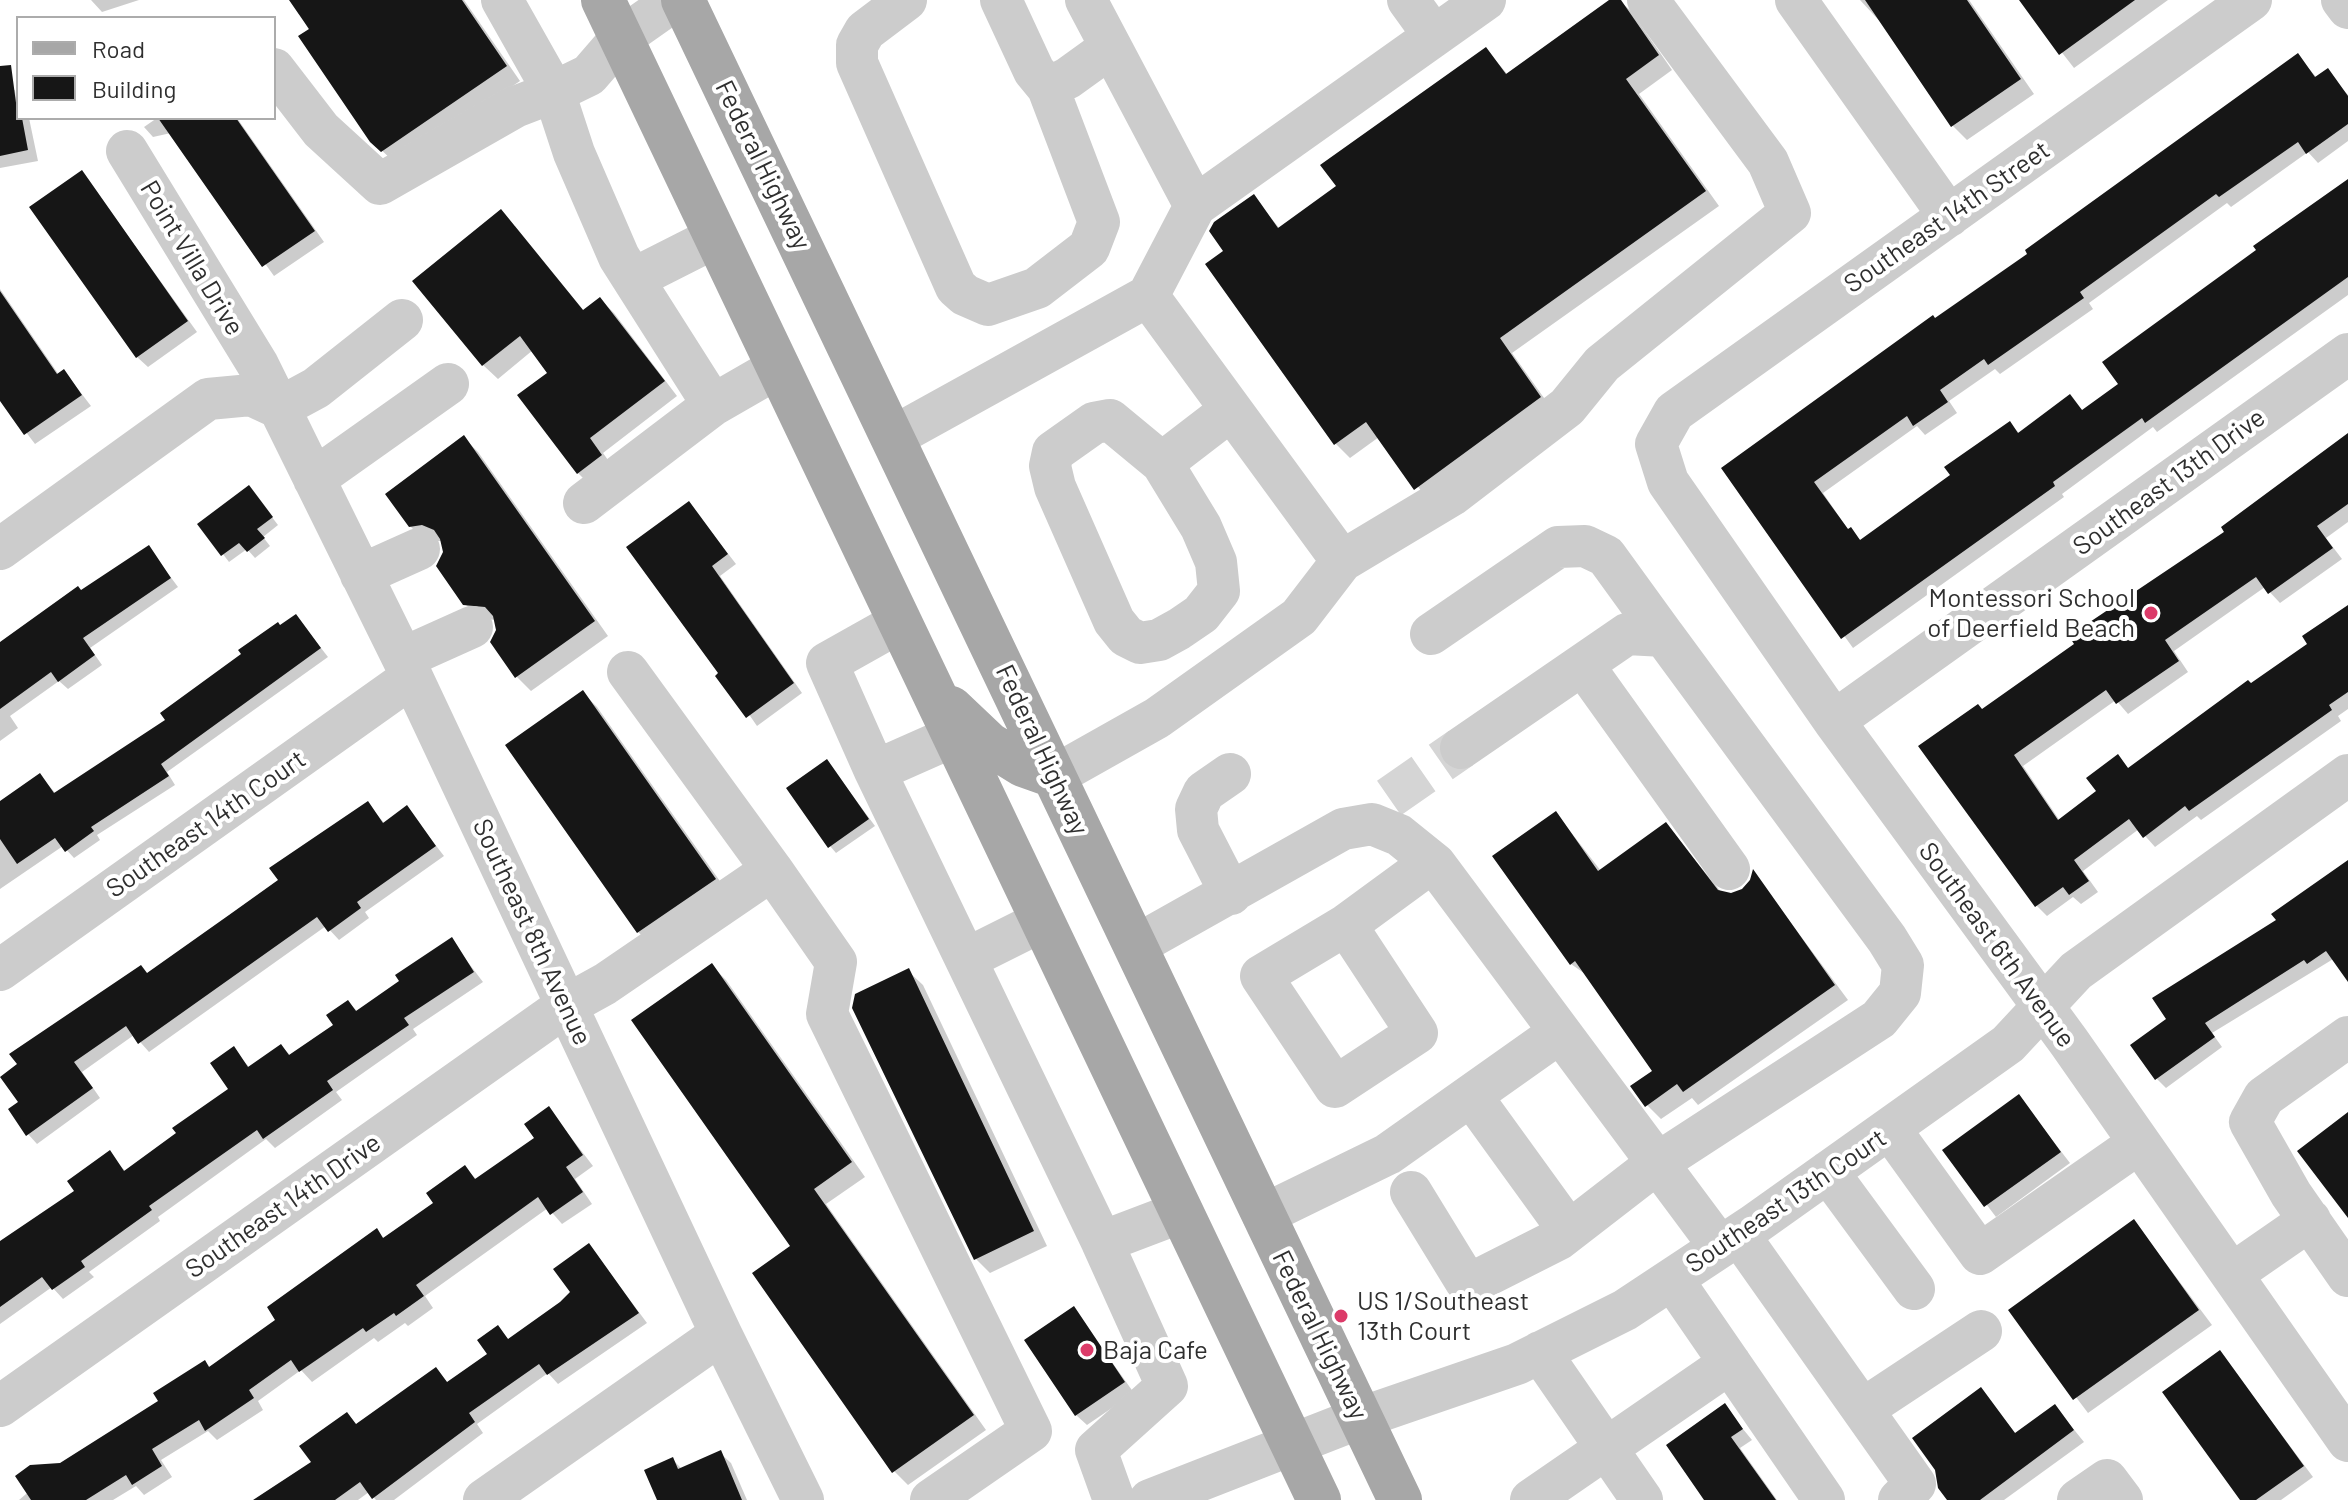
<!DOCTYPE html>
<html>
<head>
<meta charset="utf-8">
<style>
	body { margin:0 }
	#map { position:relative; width:2348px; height:1500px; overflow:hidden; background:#fff; font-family:Barlow,sans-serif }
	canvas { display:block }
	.legend { position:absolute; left:16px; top:16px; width:260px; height:104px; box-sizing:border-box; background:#fff; border:2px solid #acacac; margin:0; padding:10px 14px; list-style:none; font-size:24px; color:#2f2f2f }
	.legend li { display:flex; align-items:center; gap:16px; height:40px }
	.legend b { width:40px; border:2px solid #acacac }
</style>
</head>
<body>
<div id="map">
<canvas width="2348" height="1500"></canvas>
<ul class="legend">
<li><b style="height:10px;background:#a7a7a7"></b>Road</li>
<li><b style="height:22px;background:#161616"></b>Building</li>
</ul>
</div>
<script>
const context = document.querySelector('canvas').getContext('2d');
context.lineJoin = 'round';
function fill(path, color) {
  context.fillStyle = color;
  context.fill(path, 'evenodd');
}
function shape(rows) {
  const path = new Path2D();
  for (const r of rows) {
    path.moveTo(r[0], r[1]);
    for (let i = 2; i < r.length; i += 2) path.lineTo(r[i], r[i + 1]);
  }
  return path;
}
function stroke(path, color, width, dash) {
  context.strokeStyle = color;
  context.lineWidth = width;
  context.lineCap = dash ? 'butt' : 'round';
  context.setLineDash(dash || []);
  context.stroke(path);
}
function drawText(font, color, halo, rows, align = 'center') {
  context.font = font + ' Barlow,sans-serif';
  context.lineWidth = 8;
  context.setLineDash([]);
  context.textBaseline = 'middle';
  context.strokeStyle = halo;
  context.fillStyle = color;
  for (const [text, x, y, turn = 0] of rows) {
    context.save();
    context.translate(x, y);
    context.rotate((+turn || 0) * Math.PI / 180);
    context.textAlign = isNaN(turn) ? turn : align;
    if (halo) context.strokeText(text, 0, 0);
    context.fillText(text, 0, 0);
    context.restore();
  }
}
fill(shape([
	[91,0,139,0,102,12],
	[292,0,464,0,520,81,397,165,372,141],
	[1613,0,1619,0,1631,11,1672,70,1639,94,1719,206,1512,353,1554,412,1430,502,1379,437,1350,458,1335,443,1226,252,1253,196,1280,229,1339,187,1486,49,1508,75],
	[1860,0,1969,0,2034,94,1967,140,1953,126,1885,27],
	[2021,0,2168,0,2074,68],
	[2298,56,2317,78,2327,71,2348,95,2348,141,2318,163,2308,152,2231,207,2227,203,2089,303,2093,309,2000,374,1995,369,1949,401,1957,413,1925,435,1917,426,1823,493,1849,531,1862,541,1952,476,2010,424,2020,434,2070,397,2083,411,2120,384,2259,251,2348,181,2348,295,2157,432,2153,427,2062,494,2064,497,1853,648,1724,469,2030,254],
	[15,90,18,118,29,118,38,161,0,168,0,93],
	[157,118,237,118,324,242,274,276,171,133,153,137,144,127],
	[82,172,197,332,148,367,137,357],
	[515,226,584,311,600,299,614,313,677,396,603,453,615,470,592,487,578,473,550,373,533,350,498,379,483,365],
	[0,289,59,375,64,371,91,406,35,444,0,398],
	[2348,436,2348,522,2326,538,2342,559,2280,603,2265,587,2174,651,2188,672,2128,714,2116,700,2023,766,2060,821,2099,792,2118,757,2129,769,2309,644,2348,608,2348,709,2338,716,2341,721,2201,820,2197,816,2155,847,2139,829,2083,871,2098,892,2081,904,2073,897,2047,916,2036,905,1982,711,2077,645],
	[464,438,478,452,608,636,531,691,516,676,496,620,480,618,465,604,443,541,425,541,410,526],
	[255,495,278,525,263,537,270,546,255,558,247,549,229,562,200,524],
	[689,503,736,564,720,576,802,693,757,726,721,674],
	[149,548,178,587,90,648,102,665,68,689,59,681,10,716,18,728,0,741,0,646],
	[296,616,328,657,167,772,175,785,97,835,100,840,74,858,63,846,0,889,0,812,40,775,56,794,168,721],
	[583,693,597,707,729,894,653,946,638,932],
	[827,761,875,826,836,853,830,846],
	[368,804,385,824,407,808,444,856,365,912,369,918,339,940,326,926,149,1052,134,1035,82,1072,100,1098,37,1144,28,1134,10,1110,148,975,280,881,271,868],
	[1556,813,1601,871,1666,825,1722,893,1731,895,1743,891,1754,873,1848,1000,1698,1105,1692,1098,1661,1119,1647,1105,1655,1071,1588,976,1571,964],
	[2348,861,2348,950,2212,1033,2222,1047,2166,1088,2157,1079,2169,1020],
	[451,940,483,982,413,1029,417,1035,336,1092,342,1100,275,1148,266,1139,158,1217,160,1221,89,1272,94,1277,63,1299,52,1287,0,1324,0,1244,77,1191,109,1153,126,1172,178,1134,231,1089,233,1049,250,1068,281,1046,291,1056,336,1026,348,1002,358,1012,402,981],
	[711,965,726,980,865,1177,826,1204,986,1430,908,1485,894,1471,793,1246],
	[908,971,923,985,1047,1246,990,1273,976,1259],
	[2019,1097,2070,1163,1996,1217,1945,1150],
	[549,1109,593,1166,575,1179,592,1204,562,1224,548,1208,425,1296,433,1308,408,1326,405,1323,378,1342,374,1338,312,1382,301,1370,258,1401,263,1410,217,1440,208,1431,161,1460,172,1477,144,1495,136,1486,113,1500,19,1500,60,1465,161,1402,205,1362,211,1368,278,1320,376,1231,385,1239,436,1203,465,1168,477,1180,537,1139],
	[2134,1221,2212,1325,2088,1413,2010,1310],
	[589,1245,647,1323,558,1384,548,1373,477,1424,483,1433,394,1500,376,1500,369,1492,358,1500,256,1500,314,1462,357,1426,436,1370,448,1383,490,1354,498,1328,509,1340,562,1303,572,1292],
	[1074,1309,1134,1393,1087,1425,1076,1415],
	[2220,1352,2313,1477,2281,1500,2243,1500],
	[1981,1390,2016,1434,2055,1406,2084,1442,2004,1500,1950,1500],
	[1724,1406,1752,1440,1740,1448,1777,1500,1707,1500],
	[720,1453,731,1463,747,1500,659,1500,673,1460,682,1469]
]), '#0003');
fill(shape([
	[289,0,462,0,507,66,381,152,370,142,298,36,309,29],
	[1609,0,1621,0,1659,55,1626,79,1706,191,1500,338,1541,397,1414,490,1366,422,1334,445,1205,264,1223,251,1209,231,1214,222,1254,194,1278,228,1336,186,1320,165,1486,47,1506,74],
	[1865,0,1967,0,2021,79,1951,127],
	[2019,0,2135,0,2059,55],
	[2298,53,2315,77,2328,68,2348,96,2348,124,2306,154,2298,142,2219,197,2216,194,2080,292,2084,298,1988,365,1984,359,1940,390,1948,402,1913,426,1907,416,1814,482,1848,529,1851,527,1860,540,1950,475,1944,467,2010,421,2018,433,2070,394,2082,410,2118,384,2102,362,2256,250,2253,246,2348,179,2348,277,2145,423,2142,418,2053,482,2055,486,1841,639,1721,468,1933,315,1935,318,2027,254,2025,250],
	[11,65,18,118,22,118,28,150,0,156,0,66],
	[158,118,236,118,315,231,262,267],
	[82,170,188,321,136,358,29,207],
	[501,209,583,310,600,297,665,381,590,438,602,455,577,474,517,395,547,373,520,336,482,366,412,281],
	[0,291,57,374,64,369,82,395,24,435,0,401],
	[2348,433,2348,504,2317,526,2333,548,2268,594,2256,577,2165,640,2179,661,2116,704,2106,690,2014,755,2058,820,2096,791,2086,778,2118,754,2128,768,2248,680,2251,683,2307,644,2302,636,2348,605,2348,692,2329,705,2332,710,2267,756,2189,811,2185,806,2143,838,2129,819,2074,860,2089,881,2069,895,2063,887,2035,907,1918,746,1978,704,1982,709,2074,644,2069,636,2224,532,2221,527],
	[464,435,595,621,515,678,490,642,496,630,493,616,485,607,463,605,436,566,443,552,440,539,434,530,422,525,409,527,385,494],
	[249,485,273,517,257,529,265,538,247,552,239,543,221,556,197,524],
	[689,501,728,554,712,566,794,683,746,718,715,676,718,673,626,547],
	[149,545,171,578,83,638,95,655,58,682,51,672,0,709,0,642,78,586,81,590],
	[296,614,321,648,161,764,169,776,91,827,94,831,65,852,55,838,17,864,0,839,0,801,40,773,54,793,165,720,160,713,241,654,238,650,278,622,280,625],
	[583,690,716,879,637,933,505,745],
	[827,759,869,819,828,848,786,788],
	[368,801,383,823,407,805,436,846,357,902,361,908,328,932,317,917,138,1044,126,1026,74,1062,93,1088,26,1136,8,1109,18,1102,0,1077,17,1064,9,1054,141,965,147,973,229,915,278,880,269,868],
	[1556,811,1598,871,1666,822,1718,890,1731,893,1742,889,1750,880,1753,869,1835,985,1683,1092,1677,1084,1645,1107,1630,1086,1652,1071,1575,961,1570,965,1492,856],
	[2348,860,2348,982,2326,951,2307,964,2304,960,2205,1023,2215,1037,2155,1080,2130,1045,2166,1019,2152,998,2276,920,2271,914],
	[452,937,474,972,404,1018,409,1025,327,1081,333,1090,263,1139,257,1130,149,1206,152,1210,81,1261,85,1267,52,1290,42,1277,0,1307,0,1241,74,1191,67,1181,110,1150,124,1171,176,1133,172,1128,228,1089,210,1063,234,1046,248,1067,281,1044,289,1055,333,1025,326,1015,348,1000,356,1011,399,981,395,975],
	[712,963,852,1162,814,1189,974,1415,892,1473,752,1273,790,1246,631,1020],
	[909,968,1034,1231,974,1260,852,1008,855,994],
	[2019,1094,2061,1152,1984,1207,1942,1150],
	[549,1106,583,1155,566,1167,583,1192,550,1215,538,1197,416,1285,424,1296,396,1316,394,1313,366,1332,363,1328,299,1372,291,1360,249,1390,254,1398,205,1431,199,1420,152,1449,162,1466,132,1485,126,1475,86,1500,31,1500,15,1476,30,1465,60,1463,158,1401,153,1393,205,1360,209,1367,275,1320,267,1307,377,1228,383,1238,433,1203,426,1193,465,1165,475,1179,534,1138,524,1124],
	[2348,1112,2348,1218,2297,1151],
	[2134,1219,2199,1310,2073,1400,2008,1310],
	[589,1243,639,1313,547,1375,539,1364,469,1413,475,1422,372,1499,360,1482,335,1500,253,1500,311,1462,299,1446,347,1412,356,1424,436,1367,447,1382,487,1354,477,1340,498,1325,508,1339,560,1302,570,1292,553,1269],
	[1074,1306,1125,1382,1075,1416,1024,1340],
	[2220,1350,2304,1466,2256,1500,2240,1500,2162,1392],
	[1981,1387,2015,1433,2055,1404,2074,1430,1980,1500,1947,1500,1938,1488,1935,1470,1912,1438],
	[1725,1403,1743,1429,1731,1437,1776,1500,1704,1500,1666,1445],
	[721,1450,742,1500,657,1500,644,1470,673,1457,678,1469]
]), '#161616');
stroke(shape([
	[1389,798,1461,748]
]), '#d5d5d5', 42, [42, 21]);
stroke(shape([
	[675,0,621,38,589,75,554,92,574,153,619,257,713,405,779,367],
	[906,0,865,31,857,45,857,63,956,287,965,295,988,305,1037,288,1089,248,1099,222,1048,88,1034,71,1001,0],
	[1086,0,1195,206],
	[1408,0,1434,36],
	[1796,0,1949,216],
	[2251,0,1674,412,1656,444,1668,482,1834,721,2069,1042,2348,1441],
	[2342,0,2348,8],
	[274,69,321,130,380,184,515,107,554,92,502,0],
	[1048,88,1068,78,1111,47],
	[127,151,258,365,412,677,721,1334,803,1500],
	[633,279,716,237],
	[1148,296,1342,561],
	[893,437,1148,296,1195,206,1485,0],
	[1162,463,1201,527,1216,562,1219,591,1201,614,1179,629,1159,640,1140,643,1126,636,1114,621,1055,487,1050,466,1053,452,1094,423,1110,420,1162,463,1231,410],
	[314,479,448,384],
	[584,503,713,405],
	[0,549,208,399,251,395,279,408,316,388,402,320],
	[361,575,419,549],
	[1431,634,1558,547,1585,546,1606,556,1664,636],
	[403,658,472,627],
	[1583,665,1729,869],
	[628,672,772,870],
	[1834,721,2348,354],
	[954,736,875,771,1102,1242],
	[875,771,827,663,900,622],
	[1230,774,1204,792,1196,809,1198,830,1231,894],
	[1054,776,1157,718,1299,617,1342,561,1452,495,1567,407,1602,364,1790,213,1768,162,1648,0],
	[1346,925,1417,1033,1335,1087,1261,976,1346,925,1432,862],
	[1135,946,1343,829,1372,824,1399,835,1435,864,1720,1247],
	[966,959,1042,921],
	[0,970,412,677],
	[2348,1037,2264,1097,2250,1122,2291,1194,2348,1276],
	[1472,1097,1569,1231],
	[1890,1129,1980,1254,2139,1143],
	[1828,1172,1914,1289],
	[1411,1192,1468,1285,1559,1239,1656,1164,1879,1019,1900,993,1903,965,1887,939,1664,636,1627,634,1461,748],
	[1263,1215,1388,1154,1559,1033],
	[1739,1235,1915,1484,1899,1500],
	[2232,1274,2310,1220],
	[1672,1279,1824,1500],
	[1540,1352,1642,1500],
	[0,1406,567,1005,605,984,772,870,836,962,827,1014,1031,1431,931,1500],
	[1863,1409,1981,1331],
	[484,1500,721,1334],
	[1114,1500,1096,1450,1167,1386,1102,1242,1181,1212],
	[1150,1500,1360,1418,1517,1364,1625,1310,1752,1226,2008,1044,2076,971,2348,775],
	[1531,1500,1730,1363],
	[2078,1500,2107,1480,2122,1500]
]), '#ccc', 42);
stroke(shape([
	[603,0,1319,1500],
	[683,0,1400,1500],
	[951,708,989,744,1023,765,1054,776]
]), '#a7a7a7', 44);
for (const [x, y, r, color] of [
	[2151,613,8,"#dc3b69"],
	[1341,1316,8,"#dc3b69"],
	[1087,1350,8,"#dc3b69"]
]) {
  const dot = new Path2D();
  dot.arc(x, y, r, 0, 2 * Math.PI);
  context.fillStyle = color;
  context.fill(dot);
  stroke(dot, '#fff', 3);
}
drawText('26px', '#2f2f2f', '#fff', [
	["Federal Highway",763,165,64],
	["Southeast 14th Street",1947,217,-35],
	["Point Villa Drive",192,258,59],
	["Southeast 13th Drive",2169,482,-36],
	["Federal Highway",1042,750,65],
	["Southeast 14th Court",206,824,-35],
	["Southeast 8th Avenue",532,932,65],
	["Southeast 6th Avenue",1997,945,54],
	["Southeast 13th Court",1786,1201,-34],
	["Southeast 14th Drive",283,1206,-35],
	["Federal Highway",1320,1335,64]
]);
drawText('26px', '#2f2f2f', '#fff', [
	["Montessori School",2135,598,"right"],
	["of Deerfield Beach",2135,628,"right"],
	["US 1/Southeast",1357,1301],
	["13th Court",1357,1331],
	["Baja Cafe",1103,1350]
], 'left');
</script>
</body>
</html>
